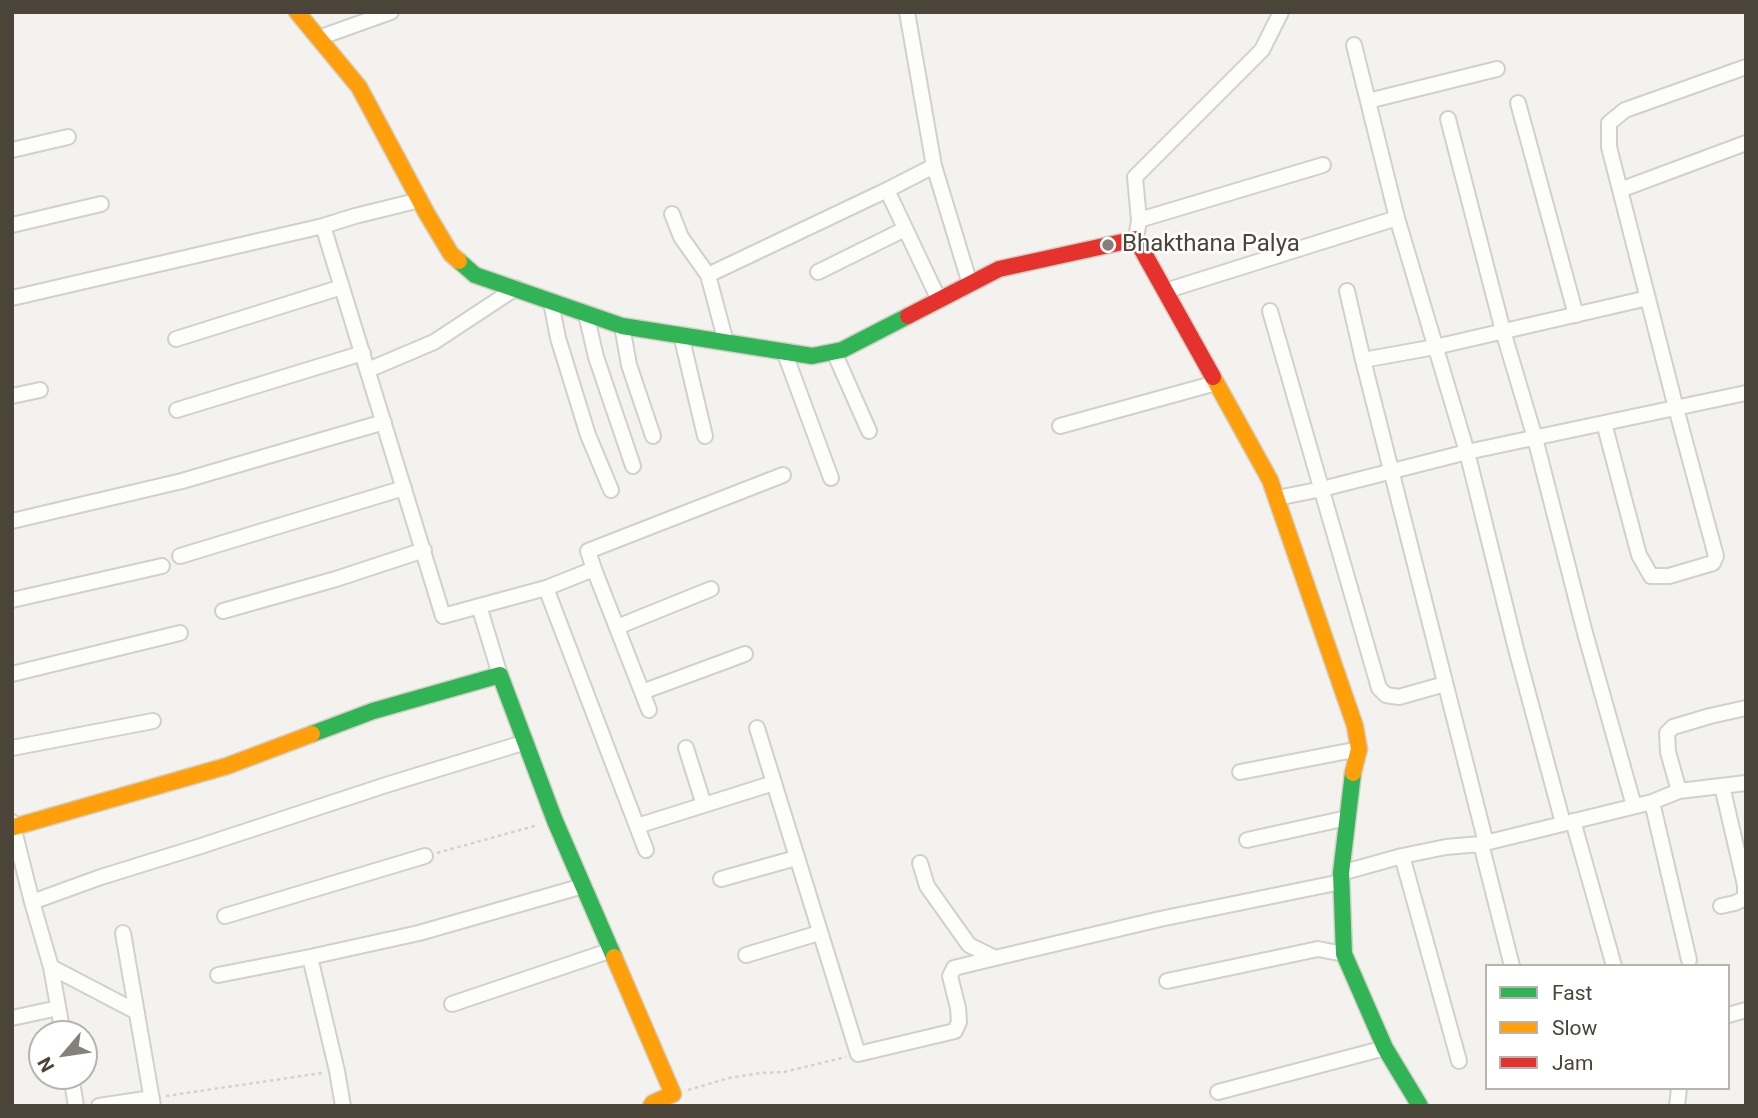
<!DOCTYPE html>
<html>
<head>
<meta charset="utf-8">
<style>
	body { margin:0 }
	#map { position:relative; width:1758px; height:1118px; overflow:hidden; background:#f4f2ee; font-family:Roboto,sans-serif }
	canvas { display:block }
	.frame { position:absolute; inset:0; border:14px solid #4b4439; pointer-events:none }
	.legend { position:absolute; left:1485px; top:964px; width:245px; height:126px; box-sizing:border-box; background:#fff; border:2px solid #b7b4b0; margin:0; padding:9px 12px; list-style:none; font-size:21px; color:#4b4439 }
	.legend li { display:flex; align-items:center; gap:14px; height:35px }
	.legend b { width:35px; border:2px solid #b7b4b0 }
	.north { position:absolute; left:28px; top:1020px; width:70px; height:70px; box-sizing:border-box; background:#fff; border:2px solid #b7b4b0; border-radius:50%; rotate:241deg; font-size:19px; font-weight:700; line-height:28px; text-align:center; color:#4b4439 }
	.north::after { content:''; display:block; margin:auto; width:24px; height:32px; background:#868178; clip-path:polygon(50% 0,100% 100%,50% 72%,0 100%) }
</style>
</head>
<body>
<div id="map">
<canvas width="1758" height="1118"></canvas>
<div class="frame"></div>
<ul class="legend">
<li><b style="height:9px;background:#30b455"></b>Fast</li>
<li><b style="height:9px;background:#ff9f0a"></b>Slow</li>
<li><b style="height:9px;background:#e5322d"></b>Jam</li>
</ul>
<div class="north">N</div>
</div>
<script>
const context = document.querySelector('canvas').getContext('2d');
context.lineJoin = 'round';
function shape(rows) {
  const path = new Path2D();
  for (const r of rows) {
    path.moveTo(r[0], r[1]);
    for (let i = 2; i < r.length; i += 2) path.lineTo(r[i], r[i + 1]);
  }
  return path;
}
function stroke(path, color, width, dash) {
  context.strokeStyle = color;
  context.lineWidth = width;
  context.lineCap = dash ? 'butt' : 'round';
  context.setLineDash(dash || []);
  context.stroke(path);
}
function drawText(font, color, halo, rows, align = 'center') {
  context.font = font + ' Roboto,sans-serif';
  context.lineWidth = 5;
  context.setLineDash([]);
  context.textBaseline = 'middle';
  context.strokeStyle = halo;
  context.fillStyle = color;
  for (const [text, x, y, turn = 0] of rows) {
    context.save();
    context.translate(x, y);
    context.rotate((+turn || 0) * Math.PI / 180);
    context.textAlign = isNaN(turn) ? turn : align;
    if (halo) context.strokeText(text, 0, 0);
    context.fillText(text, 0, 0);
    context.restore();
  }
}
const street = shape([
	[907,12,934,166,970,284],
	[318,38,391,12],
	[1354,45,1397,218,1467,452,1516,649,1563,823],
	[1368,101,1497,69],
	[1518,103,1576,315],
	[1448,119,1503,331,1535,438,1585,633,1634,806],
	[12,150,68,137],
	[887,190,939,300],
	[1620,190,1746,143],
	[672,214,681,237,708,275],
	[1139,220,1323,165],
	[12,225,101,204],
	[323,226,443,616,546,588,646,850],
	[1136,239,1139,220,1135,177,1262,50,1281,12],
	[818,272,905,229],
	[1165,291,1397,218],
	[1347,291,1363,360],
	[12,298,323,226,355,216,420,200],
	[551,302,558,338,588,435,611,490],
	[1270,311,1379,688,1386,695,1399,697,1445,684],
	[586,314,596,357,633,466],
	[622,326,629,365,653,436],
	[681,335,705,436],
	[176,339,342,287],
	[726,342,708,275,887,190,934,166],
	[784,351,831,478],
	[834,352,869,431],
	[368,370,434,342,516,288],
	[12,396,40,390],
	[177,410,363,353],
	[1604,423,1639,555,1651,576,1669,576,1713,563,1716,556,1676,408,1609,147,1609,123,1625,110,1746,67],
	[1060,426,1216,383],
	[1277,498,1322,489,1467,452,1746,393],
	[12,521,182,481,384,422],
	[180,556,404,488],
	[594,569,588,551,783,475],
	[546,588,594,569,649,710],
	[12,600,162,566],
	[479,606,500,675],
	[223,611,336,579,424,550],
	[617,627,711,589],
	[12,674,180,633],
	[642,692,745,654],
	[757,728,774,783],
	[12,748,153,721],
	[686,748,704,805],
	[1240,772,1359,749],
	[1679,791,1668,752,1667,733,1673,727,1710,716,1746,708],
	[1652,802,1689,960],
	[1573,821,1614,966],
	[12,822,32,902,51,967,63,1034],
	[637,826,774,783,858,1054,955,1031,959,1022,958,1008,950,976,954,968,995,958],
	[1247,840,1347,818],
	[1486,843,1363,360,1435,347,1648,298],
	[1481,844,1512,966],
	[1402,856,1459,1061],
	[920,863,927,886,969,945,995,958,1160,919,1341,882],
	[1341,873,1402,856,1446,847,1481,844,1652,802,1679,791,1746,783],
	[721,879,796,858],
	[32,902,101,877,201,846,386,785,526,742],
	[1721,906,1735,903,1745,898,1745,885,1722,786],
	[225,916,425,856],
	[123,933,153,1106],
	[746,955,819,933],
	[310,957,337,1071,343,1106],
	[51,967,137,1012],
	[218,975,310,957,419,933,583,886],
	[1167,981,1318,949,1344,954],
	[452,1004,612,950],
	[1728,1015,1746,1010],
	[12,1018,58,1008],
	[71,1076,76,1106],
	[1218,1092,1385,1048],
	[99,1106,152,1098],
	[1677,1106,1679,1088]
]);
const fast = shape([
	[459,261,475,275,622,326,812,356,842,350,908,316],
	[312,734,373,711,500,675,555,821,614,957],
	[1353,773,1341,873,1344,954,1385,1048,1420,1106]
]);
const slow = shape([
	[297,12,359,87,427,214,451,254,459,261],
	[1213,377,1270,480,1355,726,1359,749,1353,773],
	[14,827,227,766,312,734],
	[614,957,673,1094,653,1103,651,1106]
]);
const jam = shape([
	[908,316,999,269,1136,239,1213,377]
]);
stroke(street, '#d2d0cb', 18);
stroke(fast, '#d3cfc5', 19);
stroke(slow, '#d3cfc5', 19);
stroke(jam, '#d3cfc5', 19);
stroke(shape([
	[437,853,538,825],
	[688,1090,729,1078,760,1073,784,1072,846,1057],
	[166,1096,322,1073]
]), '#d3d2cc', 2.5, [3.5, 3.5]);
stroke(street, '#fdfdfc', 14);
stroke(fast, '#30b455', 16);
stroke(slow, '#ff9f0a', 16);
stroke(jam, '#e5322d', 16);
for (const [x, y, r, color] of [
	[1108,245,7,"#868178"]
]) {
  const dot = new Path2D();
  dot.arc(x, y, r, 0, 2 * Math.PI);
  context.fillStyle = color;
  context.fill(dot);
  stroke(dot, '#fff', 2.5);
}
drawText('24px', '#4b4439', '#fff', [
	["Bhakthana Palya",1122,245]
], 'left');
</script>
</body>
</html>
